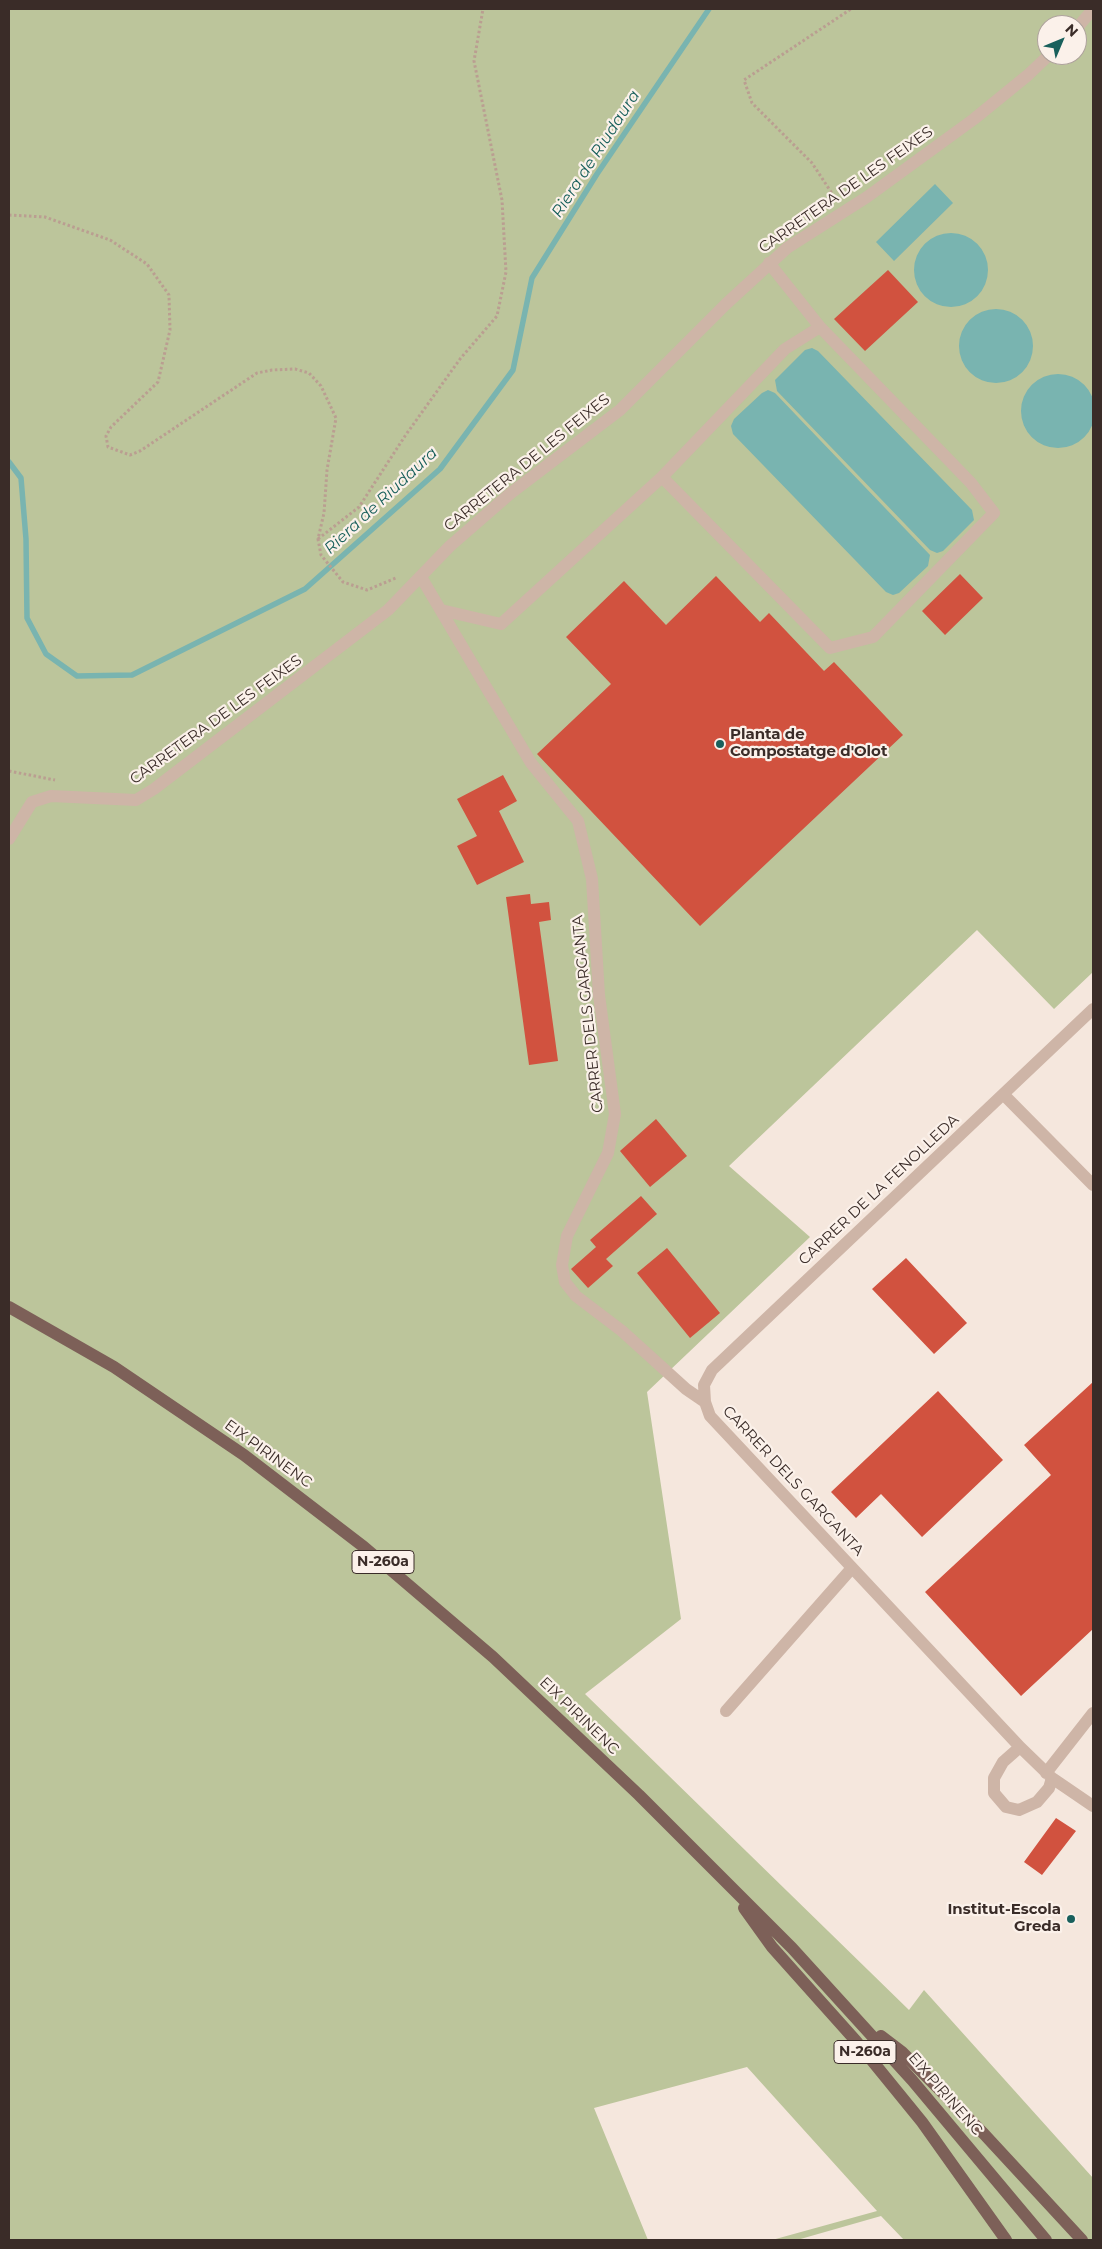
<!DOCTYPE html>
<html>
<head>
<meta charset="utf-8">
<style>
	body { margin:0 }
	#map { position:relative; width:1102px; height:2249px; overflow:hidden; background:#f5e7dd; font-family:Montserrat,sans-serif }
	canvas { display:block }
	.frame { position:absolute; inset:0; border:10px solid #3a2c28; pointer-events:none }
	.north { position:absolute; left:1037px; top:15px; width:50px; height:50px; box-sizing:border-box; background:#fbf1ea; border:1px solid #aea29c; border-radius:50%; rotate:45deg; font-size:14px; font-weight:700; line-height:20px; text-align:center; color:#3a2c28 }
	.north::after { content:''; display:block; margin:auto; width:18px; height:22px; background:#19605c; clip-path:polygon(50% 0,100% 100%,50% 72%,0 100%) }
</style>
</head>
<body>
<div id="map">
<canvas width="1102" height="2249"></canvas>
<div class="frame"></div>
<div class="north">N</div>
</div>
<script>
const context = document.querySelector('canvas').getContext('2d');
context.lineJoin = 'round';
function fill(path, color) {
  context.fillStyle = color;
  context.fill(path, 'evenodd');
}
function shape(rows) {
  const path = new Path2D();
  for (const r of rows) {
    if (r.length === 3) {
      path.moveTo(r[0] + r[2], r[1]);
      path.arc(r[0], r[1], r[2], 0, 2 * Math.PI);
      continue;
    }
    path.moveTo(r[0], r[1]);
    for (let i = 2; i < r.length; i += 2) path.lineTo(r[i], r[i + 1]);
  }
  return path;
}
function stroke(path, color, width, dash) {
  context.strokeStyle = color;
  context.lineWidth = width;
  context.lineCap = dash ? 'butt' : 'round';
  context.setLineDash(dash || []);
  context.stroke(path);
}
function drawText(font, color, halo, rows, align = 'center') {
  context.font = font + ' Montserrat,sans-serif';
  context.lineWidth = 4.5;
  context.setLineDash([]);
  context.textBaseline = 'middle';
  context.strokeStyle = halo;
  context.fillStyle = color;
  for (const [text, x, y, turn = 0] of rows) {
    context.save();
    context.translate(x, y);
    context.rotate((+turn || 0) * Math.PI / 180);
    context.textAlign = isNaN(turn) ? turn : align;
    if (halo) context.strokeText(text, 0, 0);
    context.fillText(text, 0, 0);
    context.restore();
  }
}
fill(shape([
	[9,9,1093,9,1093,972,1054,1009,977,930,729,1166,810,1237,647,1392,681,1619,585,1694,909,2010,924,1990,1093,2178,1093,2240,904,2240,881,2216,797,2240,772,2240,877,2211,747,2067,594,2108,648,2240,9,2240],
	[1047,25,1077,25,1077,55,1047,55]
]), '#bcc59b');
fill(shape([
	[935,184,953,203,894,261,876,242],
	[951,270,37],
	[996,346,37],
	[812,348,818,351,972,510,974,520,943,551,937,553,930,550,777,391,775,380,805,350],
	[1058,411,37],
	[768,390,775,393,930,555,928,566,899,593,893,595,886,592,733,434,731,426,734,419,762,393]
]), '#79b4b0');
stroke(shape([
	[9,462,21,478,26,539,27,618,46,654,77,676,132,675,305,589,440,469,513,370,532,278,597,174,709,9]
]), '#79b4b0', 5.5);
fill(shape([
	[888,270,918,302,865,351,834,319],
	[960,574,983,598,945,635,922,611],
	[716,576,760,622,769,613,824,671,834,662,903,735,700,926,537,754,611,684,566,637,624,581,666,625],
	[503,775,517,801,499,811,524,862,477,885,457,846,477,836,457,799],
	[530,894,531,904,549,902,551,920,539,922,558,1061,529,1065,506,897],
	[656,1119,687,1156,650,1187,620,1151],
	[641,1196,657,1214,606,1259,613,1266,588,1288,571,1269,596,1247,590,1240],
	[667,1248,720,1313,690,1338,637,1273],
	[906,1258,967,1323,934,1354,872,1289],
	[1093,1382,1093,1629,1021,1696,925,1592,1051,1475,1024,1445],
	[938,1391,1003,1460,922,1537,881,1494,856,1518,831,1492],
	[1056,1818,1076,1831,1042,1875,1024,1862]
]), '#d1523f');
stroke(shape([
	[837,201,812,163,752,103,744,80,851,9],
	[9,215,45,217,110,240,147,264,169,295,170,330,158,382,111,427,106,436,108,447,130,455,140,451,257,373,272,370,295,369,309,373,321,386,336,418,327,470,324,513,318,539,321,555,343,582,367,590,396,578],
	[318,539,359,507,405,436,460,359,497,316,506,272,502,200,474,61,483,9],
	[9,771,55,780]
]), '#ba9e91', 3, [2.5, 2.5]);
stroke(shape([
	[1077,28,1093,9],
	[769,263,820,327],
	[421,577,531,763,578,821,592,879,599,995,615,1114,608,1153,567,1236,562,1265,565,1282,576,1296,622,1331,686,1389,705,1402,710,1416,1020,1747,1052,1778,1093,1806],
	[441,610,501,624,662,477,830,648,873,637,994,513,971,483,820,327,785,349,662,477],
	[9,839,32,802,51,796,136,800,154,789,388,610,450,546,511,493,620,410,726,304,787,248,867,197,974,119,1028,75,1049,55],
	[1004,1095,1093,1185],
	[705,1402,704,1385,712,1370,1093,1009],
	[726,1711,852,1568],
	[1020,1747,1003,1762,994,1778,994,1793,1006,1807,1019,1810,1037,1802,1049,1788,1052,1778],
	[1046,1773,1093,1713]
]), '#ceb5a7', 12);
stroke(shape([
	[9,1307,114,1367,244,1455,364,1547,493,1657,639,1795,792,1948,912,2080,1046,2240],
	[744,1908,772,1947,856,2041,922,2122,1006,2240],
	[881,2036,902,2052,984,2134,1082,2240]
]), '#7d6058', 12);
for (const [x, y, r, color] of [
	[720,744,5,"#19605c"],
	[1071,1919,5,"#19605c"]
]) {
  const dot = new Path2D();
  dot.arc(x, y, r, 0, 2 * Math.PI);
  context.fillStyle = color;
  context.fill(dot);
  stroke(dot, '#fbf1ea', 2);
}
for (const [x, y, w] of [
	[383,1562,62],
	[865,2052,62]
]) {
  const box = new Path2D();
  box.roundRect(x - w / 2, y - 11.5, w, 23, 4);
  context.fillStyle = '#fbf1ea';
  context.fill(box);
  stroke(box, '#3a2c28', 1);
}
drawText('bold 14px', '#3a2c28', null, [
	["N-260a",383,1562],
	["N-260a",865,2052]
]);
drawText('15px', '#3a2c28', '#fbf1ea', [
	["CARRETERA DE LES FEIXES",846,190,-35],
	["CARRETERA DE LES FEIXES",527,463,-39],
	["CARRETERA DE LES FEIXES",216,720,-36],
	["CARRER DELS GARGANTA",588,1014,-96],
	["CARRER DE LA FENOLLEDA",879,1190,-43],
	["EIX PIRINENC",268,1454,36],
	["CARRER DELS GARGANTA",793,1481,47],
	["EIX PIRINENC",579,1716,44],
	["EIX PIRINENC",945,2094,49]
]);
drawText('bold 15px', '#3a2c28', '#fbf1ea', [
	["Planta de",730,735],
	["Compostatge d'Olot",730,752],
	["Institut-Escola",1061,1910,"right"],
	["Greda",1061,1927,"right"]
], 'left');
drawText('italic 16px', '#19605c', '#fbf1ea', [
	["Riera de Riudaura",596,154,-57],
	["Riera de Riudaura",381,501,-43]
]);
</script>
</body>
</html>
